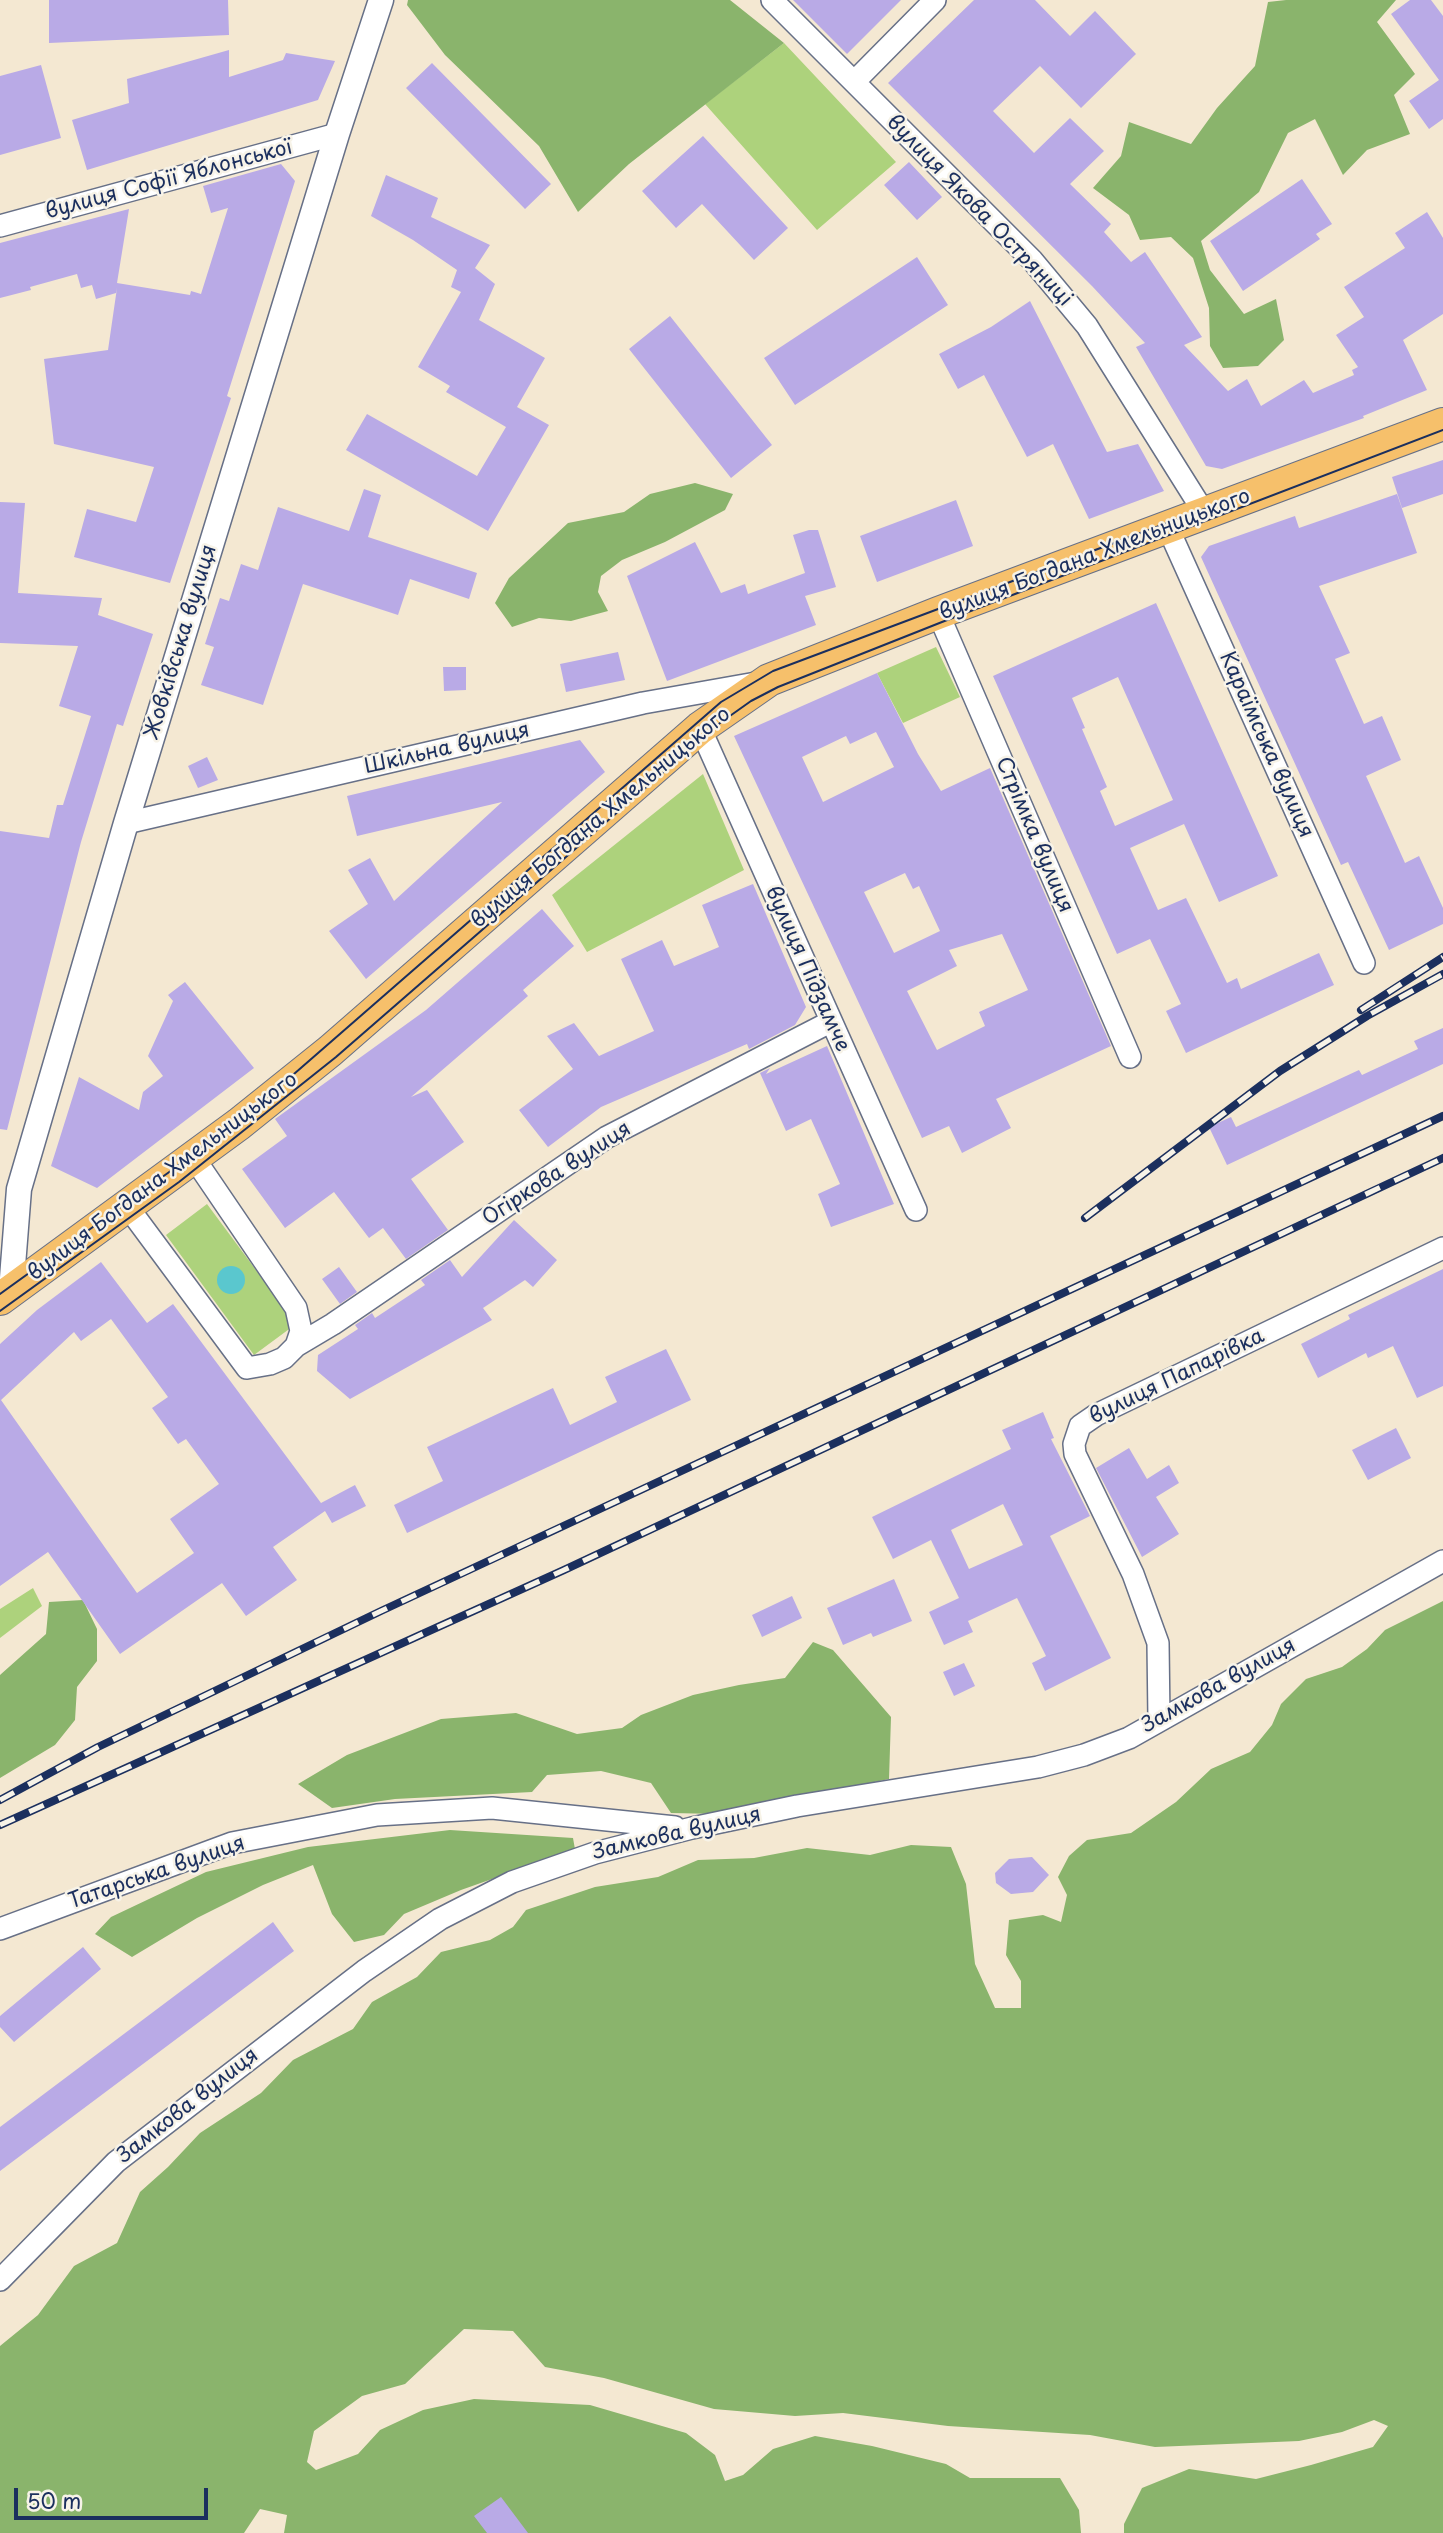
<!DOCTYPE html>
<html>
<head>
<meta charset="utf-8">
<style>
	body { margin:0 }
	#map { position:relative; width:1443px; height:2533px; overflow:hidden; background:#f4e8d2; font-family:"Playpen Sans",sans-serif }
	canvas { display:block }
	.scale { position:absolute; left:14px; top:2488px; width:194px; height:32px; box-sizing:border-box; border:4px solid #1b2f5e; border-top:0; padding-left:9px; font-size:21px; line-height:24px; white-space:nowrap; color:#1b2f5e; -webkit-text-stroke:5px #f7f3e8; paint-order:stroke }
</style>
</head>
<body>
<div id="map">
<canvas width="1443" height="2533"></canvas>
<div class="scale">50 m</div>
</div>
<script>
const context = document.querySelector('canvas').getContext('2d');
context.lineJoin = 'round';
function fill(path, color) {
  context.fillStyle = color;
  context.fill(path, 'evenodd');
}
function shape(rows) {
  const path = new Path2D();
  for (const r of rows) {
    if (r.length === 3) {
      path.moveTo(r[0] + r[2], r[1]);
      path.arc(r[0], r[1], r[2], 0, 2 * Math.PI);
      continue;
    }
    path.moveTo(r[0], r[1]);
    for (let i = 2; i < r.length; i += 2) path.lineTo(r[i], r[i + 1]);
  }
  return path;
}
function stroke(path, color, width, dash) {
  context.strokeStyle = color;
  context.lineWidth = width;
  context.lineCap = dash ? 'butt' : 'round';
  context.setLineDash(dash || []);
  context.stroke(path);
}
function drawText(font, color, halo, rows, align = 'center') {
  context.font = font + ' "Playpen Sans",sans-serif';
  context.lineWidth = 5;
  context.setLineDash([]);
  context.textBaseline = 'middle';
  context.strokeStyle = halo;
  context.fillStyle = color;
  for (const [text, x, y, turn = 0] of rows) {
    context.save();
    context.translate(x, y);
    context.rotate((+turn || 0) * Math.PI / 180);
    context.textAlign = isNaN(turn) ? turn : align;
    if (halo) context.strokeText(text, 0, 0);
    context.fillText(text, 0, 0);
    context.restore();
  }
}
fill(shape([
	[784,43,896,162,817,230,705,104],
	[936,647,960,697,903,723,877,673],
	[703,774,744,870,587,952,552,895],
	[207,1204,296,1324,254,1355,166,1235],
	[33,1588,42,1606,0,1638,0,1609]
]), '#add27c');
fill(shape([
	[408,0,730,0,784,43,629,164,578,212,539,146,445,55,407,5],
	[1286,0,1396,0,1377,22,1415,74,1394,95,1410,134,1367,150,1343,175,1315,119,1288,133,1259,192,1201,241,1210,270,1244,314,1276,299,1284,340,1258,366,1223,368,1210,346,1209,308,1193,258,1171,237,1140,240,1129,215,1093,188,1121,156,1129,122,1191,144,1217,108,1255,66,1268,2],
	[695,483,733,494,725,510,665,542,622,560,601,576,598,592,608,611,571,621,539,618,512,627,495,603,509,578,568,523,624,512,650,494],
	[83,1600,97,1629,97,1661,77,1687,75,1720,55,1745,0,1778,0,1675,46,1634,49,1602],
	[1443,1601,1443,2533,1124,2533,1124,2524,1142,2488,1189,2469,1256,2479,1311,2465,1373,2447,1388,2426,1374,2420,1342,2432,1299,2441,1155,2447,1090,2435,948,2426,843,2413,795,2416,714,2409,604,2378,545,2367,513,2331,464,2329,405,2384,362,2396,314,2431,307,2462,316,2470,358,2454,380,2430,423,2410,474,2399,590,2405,686,2433,715,2455,725,2481,743,2475,773,2449,815,2436,872,2446,946,2464,970,2478,1060,2478,1079,2510,1081,2533,284,2533,287,2515,260,2509,244,2533,0,2533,0,2346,38,2315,74,2266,117,2243,140,2192,168,2167,200,2133,261,2093,293,2060,353,2029,372,2002,417,1977,441,1952,490,1940,513,1927,526,1910,595,1887,658,1877,698,1860,754,1858,807,1848,870,1855,911,1845,951,1847,966,1884,975,1964,995,2008,1021,2008,1021,1981,1006,1955,1009,1920,1043,1915,1061,1922,1067,1895,1058,1877,1069,1856,1087,1840,1131,1833,1176,1802,1211,1769,1250,1752,1272,1725,1281,1704,1306,1679,1342,1667,1367,1649,1385,1630],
	[813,1642,833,1650,891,1717,889,1779,718,1814,671,1813,651,1783,601,1771,547,1775,532,1792,395,1799,332,1808,298,1784,347,1755,441,1719,516,1713,577,1734,622,1728,641,1715,693,1695,739,1685,785,1678],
	[450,1830,573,1838,576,1855,540,1862,461,1890,404,1914,384,1935,354,1942,332,1914,313,1865,263,1885,197,1918,132,1957,95,1934,111,1917,206,1872,308,1847]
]), '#8ab46c');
fill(shape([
	[231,1280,14]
]), '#5ac7ce');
fill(shape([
	[49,0,228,0,229,35,49,43],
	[793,0,901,0,847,54],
	[974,0,1035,0,1070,36,1095,11,1136,54,1081,108,1040,66,993,111,1034,153,1070,118,1104,151,1070,184,1111,224,1104,232,1131,262,1145,252,1202,337,1184,345,1228,391,1247,379,1261,406,1304,380,1313,393,1354,375,1352,370,1358,367,1336,335,1364,317,1344,287,1405,248,1395,233,1427,212,1443,238,1443,314,1403,340,1427,390,1363,416,1364,418,1222,469,1206,466,1136,347,1145,343,1092,286,888,83],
	[1410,0,1431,0,1443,16,1443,119,1429,129,1409,101,1439,80,1391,14],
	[229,50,229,77,283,60,286,53,335,61,318,100,87,170,72,120,129,103,127,79],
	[432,63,551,184,525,209,406,88],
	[41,65,61,138,0,155,0,76],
	[703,136,788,228,754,260,702,204,676,228,642,191],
	[909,162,942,197,917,220,884,185],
	[281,164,295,181,227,396,231,398,170,583,74,557,87,509,136,522,154,467,54,444,44,359,108,350,117,288,116,293,96,299,92,285,81,288,77,274,30,287,31,290,0,298,0,243,129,209,117,283,190,295,191,291,201,294,228,208,211,213,203,186],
	[386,175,438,198,431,217,490,245,475,268,495,284,479,320,545,358,517,407,549,425,488,531,346,450,367,414,477,476,506,427,446,392,450,386,418,367,461,292,451,287,457,270,413,240,371,216],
	[1302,179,1332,224,1316,234,1320,239,1243,291,1210,241],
	[917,257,948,305,795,405,764,358],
	[1030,301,1107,452,1138,444,1164,491,1089,519,1053,444,1027,457,984,375,958,389,939,354,991,327],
	[670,316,772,445,731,478,629,349],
	[1443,460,1443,494,1402,508,1392,477],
	[364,489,381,495,368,537,477,573,469,599,410,579,398,615,303,584,263,705,201,685,214,647,205,644,220,598,229,601,241,564,258,570,278,507,349,531],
	[1397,494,1417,553,1319,586,1350,653,1335,659,1364,724,1382,716,1401,760,1366,776,1405,863,1419,856,1443,908,1443,924,1389,950,1348,862,1341,865,1201,557,1209,546,1295,516,1299,528],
	[956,500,973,546,877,582,860,536],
	[0,502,25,503,18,593,102,598,98,615,153,634,123,726,117,724,81,842,7,1130,0,1129,0,831,49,838,57,805,63,805,91,716,59,706,78,646,0,643],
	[809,530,818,530,836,587,805,596,816,625,667,681,627,576,695,542,721,593,745,584,748,594,805,573,793,535],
	[1156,603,1278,876,1219,902,1184,824,1130,848,1158,910,1186,898,1227,983,1237,978,1241,989,1319,953,1334,985,1186,1053,1166,1011,1181,1004,1150,939,1117,954,993,676],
	[1118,677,1173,800,1115,826,1100,791,1107,787,1082,729,1085,728,1072,698],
	[618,652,625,680,566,692,560,664],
	[443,667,466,667,466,690,444,691],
	[877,673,918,754,941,791,990,768,1111,1046,996,1099,1011,1128,962,1153,949,1126,922,1138,734,736],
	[876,732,894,767,823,802,802,757,846,736,850,744],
	[905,873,913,889,919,886,940,931,894,953,864,892],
	[1002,934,1028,990,979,1012,985,1026,937,1050,907,991,957,966,949,950],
	[580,740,605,772,366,979,329,931,368,904,348,870,370,858,394,901,502,802,357,836,347,796],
	[207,757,218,780,198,788,188,766],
	[753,884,806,1007,795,1025,749,1049,747,1044,601,1107,548,1147,519,1110,573,1069,547,1036,574,1023,599,1056,654,1031,621,959,662,940,674,966,719,947,702,905],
	[542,909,574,946,523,990,528,996,411,1097,427,1090,464,1142,411,1179,448,1230,406,1259,383,1228,369,1238,334,1192,285,1228,242,1169,287,1136,275,1119,426,1010],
	[185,982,254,1068,97,1188,51,1166,79,1077,139,1110,143,1092,163,1076,148,1056,173,1001,168,995],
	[1443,1028,1443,1064,1227,1165,1209,1127,1231,1117,1236,1127,1359,1070,1362,1075,1418,1049,1414,1041],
	[827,1046,894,1204,831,1227,818,1194,840,1184,811,1119,786,1131,760,1073,770,1068,766,1074],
	[514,1220,557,1260,533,1287,525,1280,483,1308,492,1320,350,1399,317,1371,318,1355,358,1329,355,1325,372,1313,375,1318,425,1285,421,1280,450,1260,462,1277],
	[101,1262,147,1323,173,1304,321,1503,355,1485,366,1506,332,1523,325,1511,273,1547,297,1580,246,1616,222,1583,120,1654,48,1552,0,1586,0,1344,37,1310],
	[111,1319,168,1397,152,1408,178,1444,186,1439,219,1484,170,1519,194,1553,137,1593,1,1400,74,1332,81,1341],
	[339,1267,357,1292,340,1304,322,1279],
	[1443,1269,1443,1386,1417,1398,1393,1346,1368,1358,1366,1353,1318,1378,1301,1344,1350,1319,1348,1315],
	[666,1349,691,1400,407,1533,394,1505,443,1481,427,1447,553,1388,570,1425,617,1402,605,1377],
	[1043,1412,1054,1438,1051,1439,1090,1516,1050,1536,1111,1658,1045,1691,1032,1663,1046,1656,1017,1598,968,1621,973,1632,944,1645,929,1612,959,1598,931,1540,893,1559,872,1517,1011,1449,1002,1430],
	[1003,1504,1023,1545,969,1569,951,1530],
	[1396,1428,1411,1458,1368,1480,1352,1450],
	[1129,1448,1147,1479,1169,1465,1179,1483,1156,1497,1179,1534,1142,1557,1096,1468],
	[894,1579,912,1621,873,1637,871,1633,843,1645,827,1608],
	[792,1596,802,1618,762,1637,752,1615],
	[964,1663,975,1686,954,1696,943,1672],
	[1032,1857,1049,1875,1033,1892,1011,1894,996,1883,995,1873,1009,1859],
	[273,1922,294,1951,0,2171,0,2127],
	[83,1947,101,1969,14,2042,0,2027,0,2016],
	[501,2497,528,2533,487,2533,474,2516]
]), '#b9aae6');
const minor = shape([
	[772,0,1032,260,1087,326,1205,514],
	[854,82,935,0],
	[0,226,337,134],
	[1168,528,1364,963],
	[938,613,1130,1057],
	[700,728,916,1210],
	[126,823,643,703,756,683],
	[127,1206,247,1368,270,1364,284,1358,296,1346,301,1331,296,1308,194,1158],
	[296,1346,333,1324,607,1137,830,1022],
	[1159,1720,1158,1643,1133,1574,1075,1454,1074,1444,1080,1426,1096,1415,1443,1248],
	[0,1929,232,1843,377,1815,492,1808,675,1827],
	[0,2280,116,2162,364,1971,440,1919,512,1882,595,1853,692,1828,797,1806,1038,1767,1084,1755,1129,1738,1443,1561]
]);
const tertiary = shape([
	[11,1291,19,1189,126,823,337,134,381,0]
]);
const primary = shape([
	[0,1299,239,1124,330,1051,700,728,769,680,938,613,1443,424]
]);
stroke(minor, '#677087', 24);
stroke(tertiary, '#677087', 27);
stroke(primary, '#677087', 34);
stroke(minor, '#fff', 21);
stroke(tertiary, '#fff', 24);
stroke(primary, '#f6c06b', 32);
stroke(shape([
	[0,1294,172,1170,271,1094,721,702,773,671,1223,502],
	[0,1311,179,1182,336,1057,720,723,751,701,778,687,942,622,1443,430]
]), '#1b2f5e', 2);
const rail = shape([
	[1361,1010,1443,957],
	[1085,1218,1280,1071,1367,1016,1443,974],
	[0,1800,98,1747,381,1611,1443,1116],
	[0,1825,564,1570,1443,1158]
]);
stroke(rail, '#1b2f5e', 8);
stroke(rail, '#f7f3e8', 5, [16]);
drawText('21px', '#1b2f5e', '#f7f3e8', [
	["вулиця Софії Яблонської",169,180,-15],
	["вулиця Якова Остряниці",979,211,46],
	["вулиця Богдана Хмельницького",1095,555,-21],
	["Жовківська вулиця",181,642,-73],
	["Караїмська вулиця",1266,745,66],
	["Шкільна вулиця",447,749,-13],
	["вулиця Богдана Хмельницького",601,818,-40],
	["Стрімка вулиця",1034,835,67],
	["вулиця Підзамче",807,969,66],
	["Огіркова вулиця",557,1174,-33],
	["вулиця Богдана Хмельницького",163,1177,-37],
	["вулиця Папарівка",1177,1377,-26],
	["Замкова вулиця",1219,1686,-29],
	["Замкова вулиця",677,1834,-13],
	["Татарська вулиця",157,1873,-19],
	["Замкова вулиця",188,2106,-38]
]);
</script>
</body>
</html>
